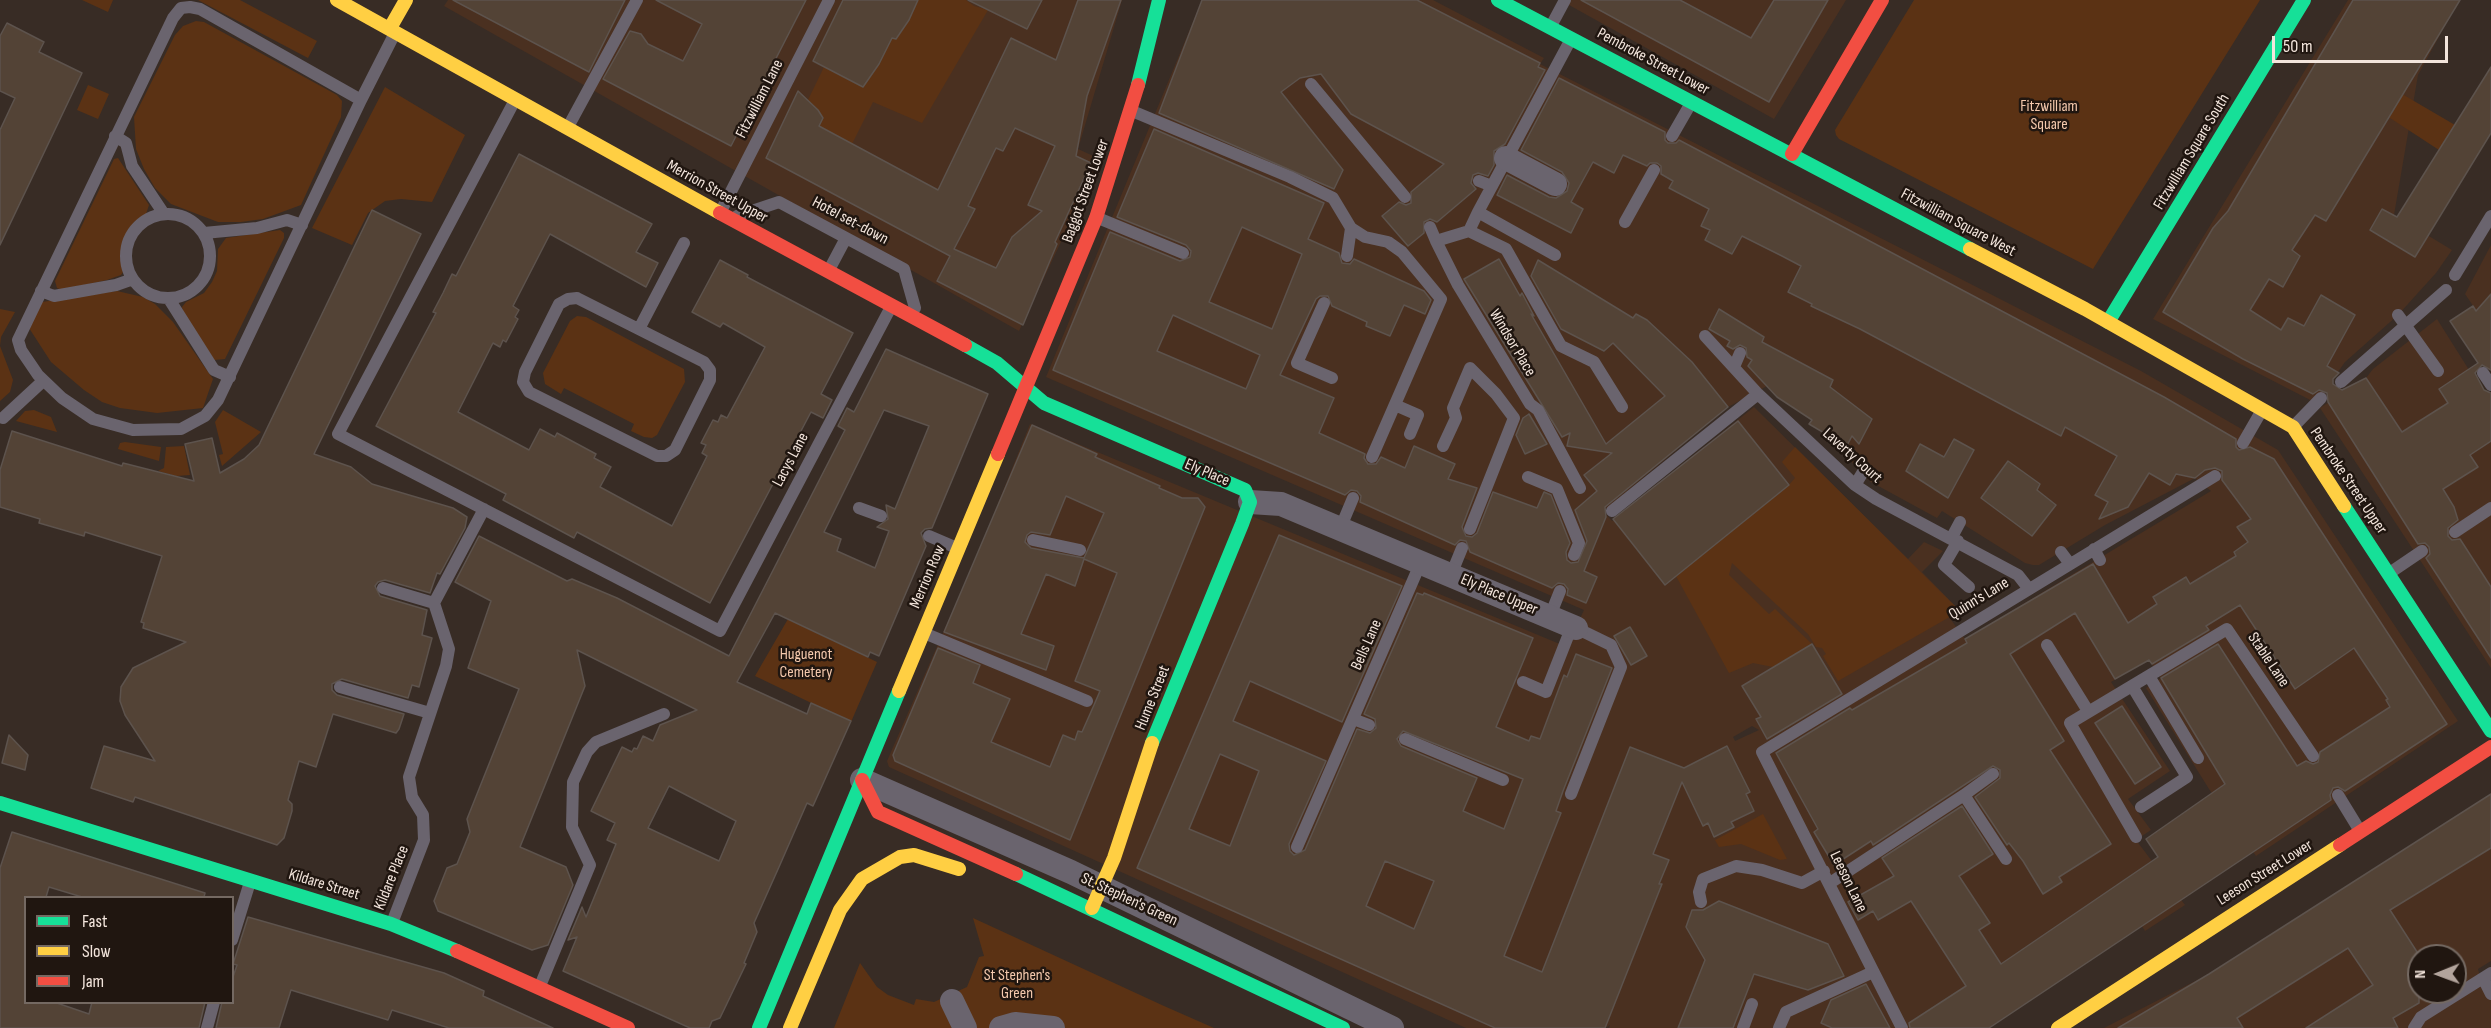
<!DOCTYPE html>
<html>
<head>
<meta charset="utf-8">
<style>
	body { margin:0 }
	#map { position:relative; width:2491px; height:1028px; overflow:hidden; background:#382c25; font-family:"Sofia Sans Condensed",sans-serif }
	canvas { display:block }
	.legend { position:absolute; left:24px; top:896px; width:210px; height:108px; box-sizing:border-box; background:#201610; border:2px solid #746962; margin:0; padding:8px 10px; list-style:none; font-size:18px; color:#f3e5dc }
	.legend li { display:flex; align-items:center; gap:12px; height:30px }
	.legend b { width:30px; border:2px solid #746962 }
	.north { position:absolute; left:2407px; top:944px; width:60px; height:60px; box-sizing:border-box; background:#201610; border:2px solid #746962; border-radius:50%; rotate:269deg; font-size:16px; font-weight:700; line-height:24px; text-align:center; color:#f3e5dc }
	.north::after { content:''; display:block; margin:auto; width:21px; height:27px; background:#b2a49c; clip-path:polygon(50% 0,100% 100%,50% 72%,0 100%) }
	.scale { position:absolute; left:2272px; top:36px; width:176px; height:27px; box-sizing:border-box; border:3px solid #f3e5dc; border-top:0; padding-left:8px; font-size:18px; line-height:21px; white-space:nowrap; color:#f3e5dc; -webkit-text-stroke:4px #201610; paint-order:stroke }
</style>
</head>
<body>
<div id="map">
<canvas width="2491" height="1028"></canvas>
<ul class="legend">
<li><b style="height:8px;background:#16e098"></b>Fast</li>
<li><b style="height:8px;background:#ffcf43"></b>Slow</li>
<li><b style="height:8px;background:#f24e42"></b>Jam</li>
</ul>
<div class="north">N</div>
<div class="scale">50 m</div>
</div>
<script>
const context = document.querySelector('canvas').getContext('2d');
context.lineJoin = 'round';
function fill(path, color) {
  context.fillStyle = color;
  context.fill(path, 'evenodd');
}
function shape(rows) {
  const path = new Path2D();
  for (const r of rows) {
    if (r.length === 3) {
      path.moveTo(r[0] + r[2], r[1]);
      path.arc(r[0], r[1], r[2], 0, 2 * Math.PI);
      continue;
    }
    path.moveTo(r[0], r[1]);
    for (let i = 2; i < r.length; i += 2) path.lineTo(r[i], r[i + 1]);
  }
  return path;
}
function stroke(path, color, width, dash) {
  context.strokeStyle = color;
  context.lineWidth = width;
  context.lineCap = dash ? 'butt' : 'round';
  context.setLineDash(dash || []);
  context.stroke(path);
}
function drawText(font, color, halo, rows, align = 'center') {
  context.font = font + ' "Sofia Sans Condensed",sans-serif';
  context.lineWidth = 5;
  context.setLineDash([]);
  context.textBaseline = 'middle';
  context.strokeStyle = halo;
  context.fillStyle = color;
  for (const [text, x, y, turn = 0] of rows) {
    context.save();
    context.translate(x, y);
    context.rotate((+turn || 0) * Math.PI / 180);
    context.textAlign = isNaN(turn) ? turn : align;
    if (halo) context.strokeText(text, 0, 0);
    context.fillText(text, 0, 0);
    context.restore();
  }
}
fill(shape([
	[448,0,1122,0,1078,149,1100,159,1019,331,444,6],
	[1202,0,1433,0,1544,58,1540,64,2141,371,2278,450,2458,721,2256,856,2209,789,2146,688,2161,678,2149,660,2111,682,2170,771,2128,799,2151,830,2136,840,2185,905,2145,931,2140,923,1985,1028,1609,1028,1610,1025,1605,1028,1466,1028,889,767,887,761,980,548,1030,424,1567,647,1584,610,1046,377],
	[1769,385,1813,418,1809,424,1830,437,1828,442,1843,453,1871,482,1937,518,1942,511,2025,563,2033,565,2039,565,2105,525,2195,478,2211,491,1965,639,1949,617,1960,611,1922,572,1943,551,1924,542,1908,559,1754,407,1612,521,1603,511,1728,407],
	[1752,726,1759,730,1735,741,1733,737],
	[1560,0,1846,0,1774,119],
	[2348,0,2459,0,2418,75,2394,215,2452,250,2436,273,2398,315,2345,362,2316,403,2153,319],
	[2491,245,2491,332,2465,294],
	[2437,319,2476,381,2491,399,2491,668,2320,408,2366,378,2373,369],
	[2491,799,2491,961,2478,969,2483,987,2491,982,2491,1028,2104,1028,2209,974],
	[2419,956,2455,956,2455,992,2419,992]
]), '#4a3020');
fill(shape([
	[82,0,113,0,108,12],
	[198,0,240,0,317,41,308,58],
	[916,0,966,0,974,6,988,10,922,123,873,102,852,144,819,126,818,110,807,102,824,67,863,87,879,64,882,53,891,37,896,39,909,20],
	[1914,0,2260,0,2093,269,1839,139,1836,135,1835,130],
	[196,21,204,22,337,95,342,101,341,117,301,205,263,219,241,222,218,222,171,204,155,188,144,169,136,149,134,117,175,35,183,26],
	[88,85,109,94,98,119,77,110],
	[385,87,465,135,432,202,401,199,385,201,368,213,352,245,312,228],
	[2402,94,2455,125,2439,150,2387,116],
	[118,158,149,205,146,214,134,222,123,245,121,259,123,272,121,275,107,280,62,290,57,288,55,281,114,159],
	[280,230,284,233,284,238,225,359,214,360,183,312,182,307,186,302,204,293,212,282,217,271,218,249,226,238],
	[117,291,143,297,155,304,173,322,213,379,203,408,157,413,120,408,102,402,84,390,51,362,29,328,42,302],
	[0,309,15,312,1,337,0,346,13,380,10,392,0,401],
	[577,316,586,317,684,369,685,382,657,435,652,438,644,437,631,431,634,424,564,388,561,394,545,384,543,373,570,321],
	[34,410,51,417,57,432,16,421,25,411],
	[223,410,261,432,222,466,219,455,223,454,215,422],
	[125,442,161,447,159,461,118,449,120,443],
	[184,446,190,475,176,476,158,471,164,468,166,447],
	[1795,447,1960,611,1838,681,1823,656,1826,654,1822,648,1816,647,1808,634,1732,563,1729,575,1769,614,1775,609,1812,644,1773,667,1753,663,1729,673,1676,576,1789,485,1795,478,1782,462],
	[788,619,877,662,851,722,755,676],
	[1763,814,1787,859,1780,860,1741,844,1719,847,1715,840],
	[973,918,1164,1006,1214,1028,834,1028,860,963,877,987,888,995,914,1005,916,999,934,1002,967,987,979,957,984,956]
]), '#5b3214');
const building = shape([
	[453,0,625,0,589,72,453,0],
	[656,0,806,0,731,146,603,79,630,31,641,34,648,44,683,61,702,24,656,0],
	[843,0,918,0,909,20,896,39,892,38,879,64,863,87,813,61,843,0],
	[968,0,1042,0,1027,29,968,0],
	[1078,0,1121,0,1087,96,1076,156,1091,163,1055,242,1057,244,1023,325,937,281,950,256,766,158,798,91,818,110,823,118,819,126,938,190,1011,38,1056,60,1078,0],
	[1015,128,1055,146,1028,205,1042,211,1012,237,996,268,954,249,975,209,968,206,996,148,1003,151,1015,128],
	[1202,0,1417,0,1540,63,1538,67,1545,70,1505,144,1494,151,1494,165,1488,176,1478,173,1473,175,1471,183,1476,189,1437,222,1430,219,1424,222,1424,233,1408,246,1382,216,1399,202,1406,205,1411,203,1411,192,1444,164,1351,114,1321,74,1300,78,1281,92,1343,170,1334,189,1159,113,1202,0],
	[1581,0,1680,0,1751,38,1774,0,1828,0,1769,102,1581,0],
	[2353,0,2460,0,2326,221,2315,215,2292,250,2300,256,2283,287,2269,279,2250,310,2281,330,2288,318,2304,326,2321,295,2355,315,2327,366,2339,373,2333,379,2333,384,2342,390,2366,378,2402,432,2448,403,2439,389,2478,363,2450,321,2473,306,2476,311,2491,294,2491,370,2482,365,2475,373,2484,390,2491,393,2491,441,2470,455,2478,467,2443,489,2454,507,2458,520,2448,528,2448,536,2452,540,2460,539,2491,587,2491,658,2426,558,2430,554,2429,547,2425,543,2418,544,2328,402,2327,393,2319,390,2313,394,2243,359,2163,312,2213,228,2228,211,2353,0],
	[7,23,44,42,39,52,82,73,0,245,0,130,15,98,0,91,0,36,7,23],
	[2491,67,2491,133,2415,257,2370,230,2382,209,2397,217,2491,67],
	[1559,78,1665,132,1665,140,1668,143,1676,143,1679,140,2164,397,2236,439,2236,447,2239,450,2250,447,2274,459,2447,724,2345,791,2338,787,2333,788,2330,795,2331,800,1989,1028,1910,1028,1909,1023,1966,986,1911,901,1878,920,1873,911,1858,920,1848,902,1894,876,1882,858,1962,806,1993,854,1959,876,1990,923,1979,930,2001,964,2158,857,2146,839,2225,784,2161,678,2218,644,2297,766,2306,761,2313,764,2318,762,2320,752,2390,707,2386,700,2388,699,2354,648,2295,689,2240,605,2206,626,2209,630,2152,664,2149,660,2115,679,2075,613,2010,654,2064,741,2050,750,2111,844,2059,877,2062,882,2043,894,2023,861,2009,843,2007,845,1975,797,2000,778,2000,770,1993,766,1873,845,1871,841,1834,865,1814,832,1818,829,1776,753,1850,708,1852,710,1967,643,1965,639,2093,564,2128,623,2157,604,2153,597,2186,577,2190,584,2236,556,2234,552,2248,542,2237,527,2251,519,2222,480,2222,471,2215,468,2205,470,2195,478,2176,474,2170,485,2149,473,2128,507,2099,519,2108,502,2095,495,2117,456,2065,427,2061,436,1860,329,1811,306,1812,304,1788,292,1801,266,1782,256,1742,236,1732,254,1705,240,1710,230,1701,226,1709,209,1669,188,1673,181,1661,174,1661,166,1657,163,1650,163,1647,166,1623,155,1614,173,1593,162,1571,202,1583,209,1571,233,1497,195,1507,175,1549,197,1556,198,1567,191,1569,183,1562,172,1521,150,1559,78],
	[1154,129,1324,203,1308,239,1339,253,1342,263,1350,264,1354,259,1424,291,1431,300,1425,314,1404,305,1390,336,1366,326,1367,322,1332,306,1328,296,1320,296,1316,299,1280,375,1334,398,1319,433,1365,454,1364,458,1368,464,1376,464,1381,457,1405,468,1414,446,1455,464,1448,479,1477,488,1462,527,1466,536,1472,537,1477,533,1493,492,1537,508,1544,492,1551,495,1570,543,1566,552,1567,560,1571,563,1578,562,1587,541,1575,510,1597,491,1584,475,1612,453,1567,446,1570,433,1562,437,1464,279,1499,259,1520,296,1522,293,1534,316,1531,314,1606,444,1665,396,1613,343,1604,351,1561,329,1531,276,1538,260,1633,318,1636,314,1647,320,1692,362,1728,407,1605,507,1606,517,1584,571,1597,577,1586,603,1567,595,1568,589,1564,584,1558,583,1552,588,1470,552,1466,541,1460,540,1455,545,1360,502,1361,496,1357,491,1351,490,1345,495,1053,370,1110,232,1180,261,1190,257,1191,251,1186,245,1117,217,1154,129],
	[1242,227,1302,254,1272,329,1209,302,1242,227],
	[1173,315,1260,355,1246,389,1157,351,1173,315],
	[519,154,652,224,636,252,658,263,646,287,550,234,513,306,519,310,515,317,518,319,506,342,503,340,500,347,493,343,458,412,529,450,540,429,555,437,557,433,596,454,594,458,611,467,600,487,672,526,707,456,702,453,706,445,701,443,713,420,718,422,721,415,727,418,765,347,723,323,720,327,692,312,720,260,748,275,747,277,853,333,821,394,832,400,823,418,811,412,710,603,577,532,574,538,503,500,506,494,376,426,436,313,433,312,443,293,452,274,456,276,519,154],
	[372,210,421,234,314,454,351,467,372,484,453,508,467,517,465,528,440,574,437,573,430,593,385,580,378,582,375,586,380,596,427,610,422,635,432,638,419,687,412,685,408,698,342,679,332,684,332,690,337,695,404,714,399,729,396,733,333,714,316,767,299,761,288,800,292,804,292,811,284,838,277,845,135,797,133,802,91,788,104,746,155,761,125,715,120,701,121,687,133,668,186,642,143,628,144,623,141,622,162,556,85,532,84,536,39,523,40,519,0,507,0,470,12,431,122,466,123,463,194,481,185,444,212,438,220,473,244,459,259,445,372,210],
	[1719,309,1764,337,1762,342,1833,380,1830,387,1872,419,1859,444,1852,436,1843,453,1828,442,1831,437,1809,424,1812,420,1777,397,1748,366,1752,360,1747,357,1746,348,1740,345,1733,349,1727,346,1730,341,1709,329,1719,309],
	[886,349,988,394,932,528,925,529,921,533,926,546,879,656,870,652,868,657,775,613,737,682,807,714,811,703,851,721,813,806,807,803,779,867,754,923,757,932,744,963,746,964,720,1018,712,1021,709,1028,690,1028,563,971,577,937,568,940,582,907,586,917,616,844,607,840,615,823,591,811,622,747,632,752,634,748,637,749,643,736,653,741,660,725,697,710,577,650,585,686,520,847,566,867,573,885,548,945,532,950,438,911,434,901,447,868,457,864,470,832,467,819,519,689,468,668,491,601,455,582,479,536,567,581,572,579,617,598,729,656,845,430,838,426,847,408,854,412,886,349],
	[884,410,929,426,895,509,886,505,888,519,877,527,889,531,875,568,837,551,841,539,824,532,884,410],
	[669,786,736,821,719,861,648,828,669,786],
	[1529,414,1547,444,1525,454,1516,435,1523,418,1529,414],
	[1738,421,1789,485,1665,585,1613,519,1738,421],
	[1032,425,1097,454,1095,457,1160,486,1159,488,1182,498,1198,498,1205,507,1070,840,895,761,893,755,938,648,980,665,973,683,1010,699,991,742,1050,767,1063,735,1075,740,1078,731,1082,732,1094,705,1100,691,1075,681,1117,573,1084,559,1075,586,1046,574,1021,634,1054,646,1046,670,944,632,1032,425],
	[1066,496,1104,513,1084,558,1031,548,1025,542,1027,535,1031,532,1050,535,1066,496],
	[1954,439,1974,450,1948,498,1906,471,1920,444,1944,457,1954,439],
	[2008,461,2040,484,2037,490,2056,505,2032,536,1981,498,2008,461],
	[1279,535,1402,586,1342,722,1250,681,1233,721,1326,761,1289,844,1290,851,1294,855,1305,850,1357,729,1370,733,1376,728,1375,719,1364,714,1417,593,1423,595,1424,593,1533,638,1496,727,1529,741,1531,736,1540,739,1564,675,1567,677,1576,654,1612,668,1563,791,1556,811,1561,813,1504,956,1542,972,1630,747,1684,768,1727,746,1750,792,1746,794,1754,811,1731,822,1734,827,1714,837,1708,823,1703,826,1682,782,1653,854,1669,860,1659,884,1662,884,1605,1028,1495,1028,1137,868,1279,535],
	[1403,731,1523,779,1504,829,1463,811,1477,778,1401,746,1397,739,1403,731],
	[1220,754,1259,771,1230,846,1189,829,1220,754],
	[1385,861,1434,881,1414,929,1366,906,1385,861],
	[1630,627,1647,656,1631,665,1614,636,1630,627],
	[1812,644,1842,694,1767,739,1756,719,1761,717,1742,686,1812,644],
	[2122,706,2161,767,2135,784,2095,723,2122,706],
	[9,735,28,755,25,770,2,763,9,735],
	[2491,794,2491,848,2390,910,2419,955,2419,1003,2393,1018,2398,1028,2306,1028,2373,985,2348,948,2237,1018,2243,1028,2118,1028,2209,974,2491,794],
	[12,832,205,893,204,897,82,897,49,887,46,897,26,897,26,1002,54,1002,89,1014,92,1002,205,1002,199,1028,0,1028,0,868,12,832],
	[1719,901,1828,944,1844,976,1808,990,1754,974,1733,1028,1678,1028,1705,960,1686,927,1692,910,1703,910,1719,901],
	[248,917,444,973,484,991,483,996,553,1028,449,1028,392,1010,388,1020,291,990,279,1028,216,1028,222,1002,232,1002,232,980,237,965,233,964,248,917],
	[1866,984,1890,1028,1832,1028,1821,1023,1831,1000,1866,984]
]);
fill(building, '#534336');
stroke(building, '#5d534d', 1.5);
stroke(shape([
	[190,7,200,9,361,100,218,400,205,416,181,429,133,430,93,419,62,398,38,375,21,350,18,340,173,18,181,8,190,7],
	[1551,26,1565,0],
	[1311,84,1405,197],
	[361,100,395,33],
	[515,100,338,434,720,631,892,305],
	[1132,111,1290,177,1333,198,1351,228,1347,256],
	[568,127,637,0],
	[115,136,126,143,132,166,164,214],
	[1672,136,1691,103],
	[1479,181,1492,186],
	[1478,212,1469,231,1436,241,1458,285,1530,404,1538,410,1580,488],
	[720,213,829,0],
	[168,256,42],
	[737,216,779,202,904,269,915,308],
	[1098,218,1183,253],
	[1625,222,1654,170],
	[1430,227,1436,241],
	[1351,228,1365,237,1388,242,1402,252,1441,299,1372,457],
	[1469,231,1506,249,1561,346,1594,362,1622,407],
	[204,233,257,228,287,220,302,225],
	[1555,255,1478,212,1571,39],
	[829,270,846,238],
	[2455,275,2491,216],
	[41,291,54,296,116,285,133,279],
	[577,298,704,362,710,370,710,380,675,450,666,456,657,456,529,392,523,382,525,372,559,304,568,299,577,298],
	[169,299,214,370,230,377],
	[1324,303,1297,363,1332,378],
	[2398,315,2438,371],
	[639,329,684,243],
	[1705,336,1758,394,1855,485,1876,499,2018,575,2029,589],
	[1734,367,1740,353],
	[2483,373,2491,385],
	[2341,382,2446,290],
	[1395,405,1418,415,1410,434],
	[3,418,43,381],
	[2293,427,2321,398],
	[2243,443,2262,410],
	[1443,446,1456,418,1453,408,1470,368,1496,394,1514,418,1470,529],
	[1528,477,1557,489,1579,543,1574,555],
	[1855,485,1863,472],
	[859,508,881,516],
	[1612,511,1758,394],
	[1340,529,1353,498],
	[2455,532,2491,508],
	[929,536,957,548],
	[1952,537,1960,522],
	[1033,540,1080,550],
	[1958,541,1944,565,1969,587],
	[2094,549,2100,560],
	[2061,552,2070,564],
	[2391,572,2422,551],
	[1451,575,1462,548],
	[383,588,434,603],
	[1550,616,1560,591],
	[924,633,1087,701],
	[2047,645,2088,711],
	[2149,676,2198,758],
	[1523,682,1546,692,1572,626],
	[2132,686,2187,777,2141,807],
	[340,687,430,713],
	[1353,719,1369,725],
	[1405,739,1503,780],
	[1571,794,1621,667,1611,645,1576,628],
	[1964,795,1993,774],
	[2338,795,2360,831],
	[2136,837,2070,723,2227,629,2313,756],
	[1297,847,1421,562],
	[1830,883,1964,795,2006,859],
	[1701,902,1699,892,1703,879,1736,866,1762,870,1802,883,1824,871],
	[392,923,424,840,423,815,412,797,409,777,446,666,449,649,434,603,484,509],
	[232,940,250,882],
	[2483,978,2491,994],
	[540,986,590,865,572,827,573,782,587,752,596,742,664,714],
	[207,1028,214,1002],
	[1743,1028,1752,1004],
	[1779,1028,1786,1012,1873,972],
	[1902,1028,1762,752,2215,476],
	[2414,1028,2421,1017,2491,973]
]), '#6a646e', 12);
stroke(shape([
	[1506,158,1555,184],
	[1250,502,1281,504,1576,628],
	[862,780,1071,872,1392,1028],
	[952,1001,965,1028],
	[1001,1028,1015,1024,1053,1028]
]), '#6a646e', 24);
stroke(shape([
	[1498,0,1970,249],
	[1138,85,1159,0],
	[2108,322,2304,0],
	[965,345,997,363,1044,403,1245,490,1250,502,1242,524,1152,743],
	[2344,506,2491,731],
	[0,803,391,924,457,951],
	[1016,874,1343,1028],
	[759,1028,899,691]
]), '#16e098', 14);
stroke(shape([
	[337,0,720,213],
	[390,28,406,0],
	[1970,249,2085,309,2293,427,2344,506],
	[899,691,998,454],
	[1092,908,1114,858,1152,743],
	[790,1028,840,910,862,879,900,857,914,855,959,869],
	[2058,1028,2340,845]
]), '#ffcf43', 14);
stroke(shape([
	[1792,154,1882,0],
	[720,213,965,345],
	[998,454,1096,218,1138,85],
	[862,780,878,812,1016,874],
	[2340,845,2491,747],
	[457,951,628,1028]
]), '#f24e42', 14);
drawText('16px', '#f3e5dc', '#201610', [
	["Pembroke Street Lower",1653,62,28],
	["Fitzwilliam Lane",760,99,-63],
	["Fitzwilliam Square South",2192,152,-59],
	["Baggot Street Lower",1086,191,-70],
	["Merrion Street Upper",717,192,29],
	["Hotel set-down",850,221,28],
	["Fitzwilliam Square West",1958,223,28],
	["Windsor Place",1512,343,59],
	["Laverty Court",1852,456,42],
	["Lacys Lane",791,460,-62],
	["Ely Place",1207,473,23],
	["Pembroke Street Upper",2348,481,56],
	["Merrion Row",928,577,-67],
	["Ely Place Upper",1499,595,23],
	["Quinn's Lane",1979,599,-31],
	["Bells Lane",1367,645,-66],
	["Stable Lane",2268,660,56],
	["Hume Street",1153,698,-68],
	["Leeson Street Lower",2265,873,-32],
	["Kildare Place",392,878,-68],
	["Leeson Lane",1848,882,64],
	["Kildare Street",324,885,17],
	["St. Stephen's Green",1129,900,25]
]);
drawText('16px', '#f5c9ad', '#201610', [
	["Fitzwilliam",2049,107],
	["Square",2049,125],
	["Huguenot",806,655],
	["Cemetery",806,673],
	["St Stephen's",1017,976],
	["Green",1017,994]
]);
</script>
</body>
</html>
